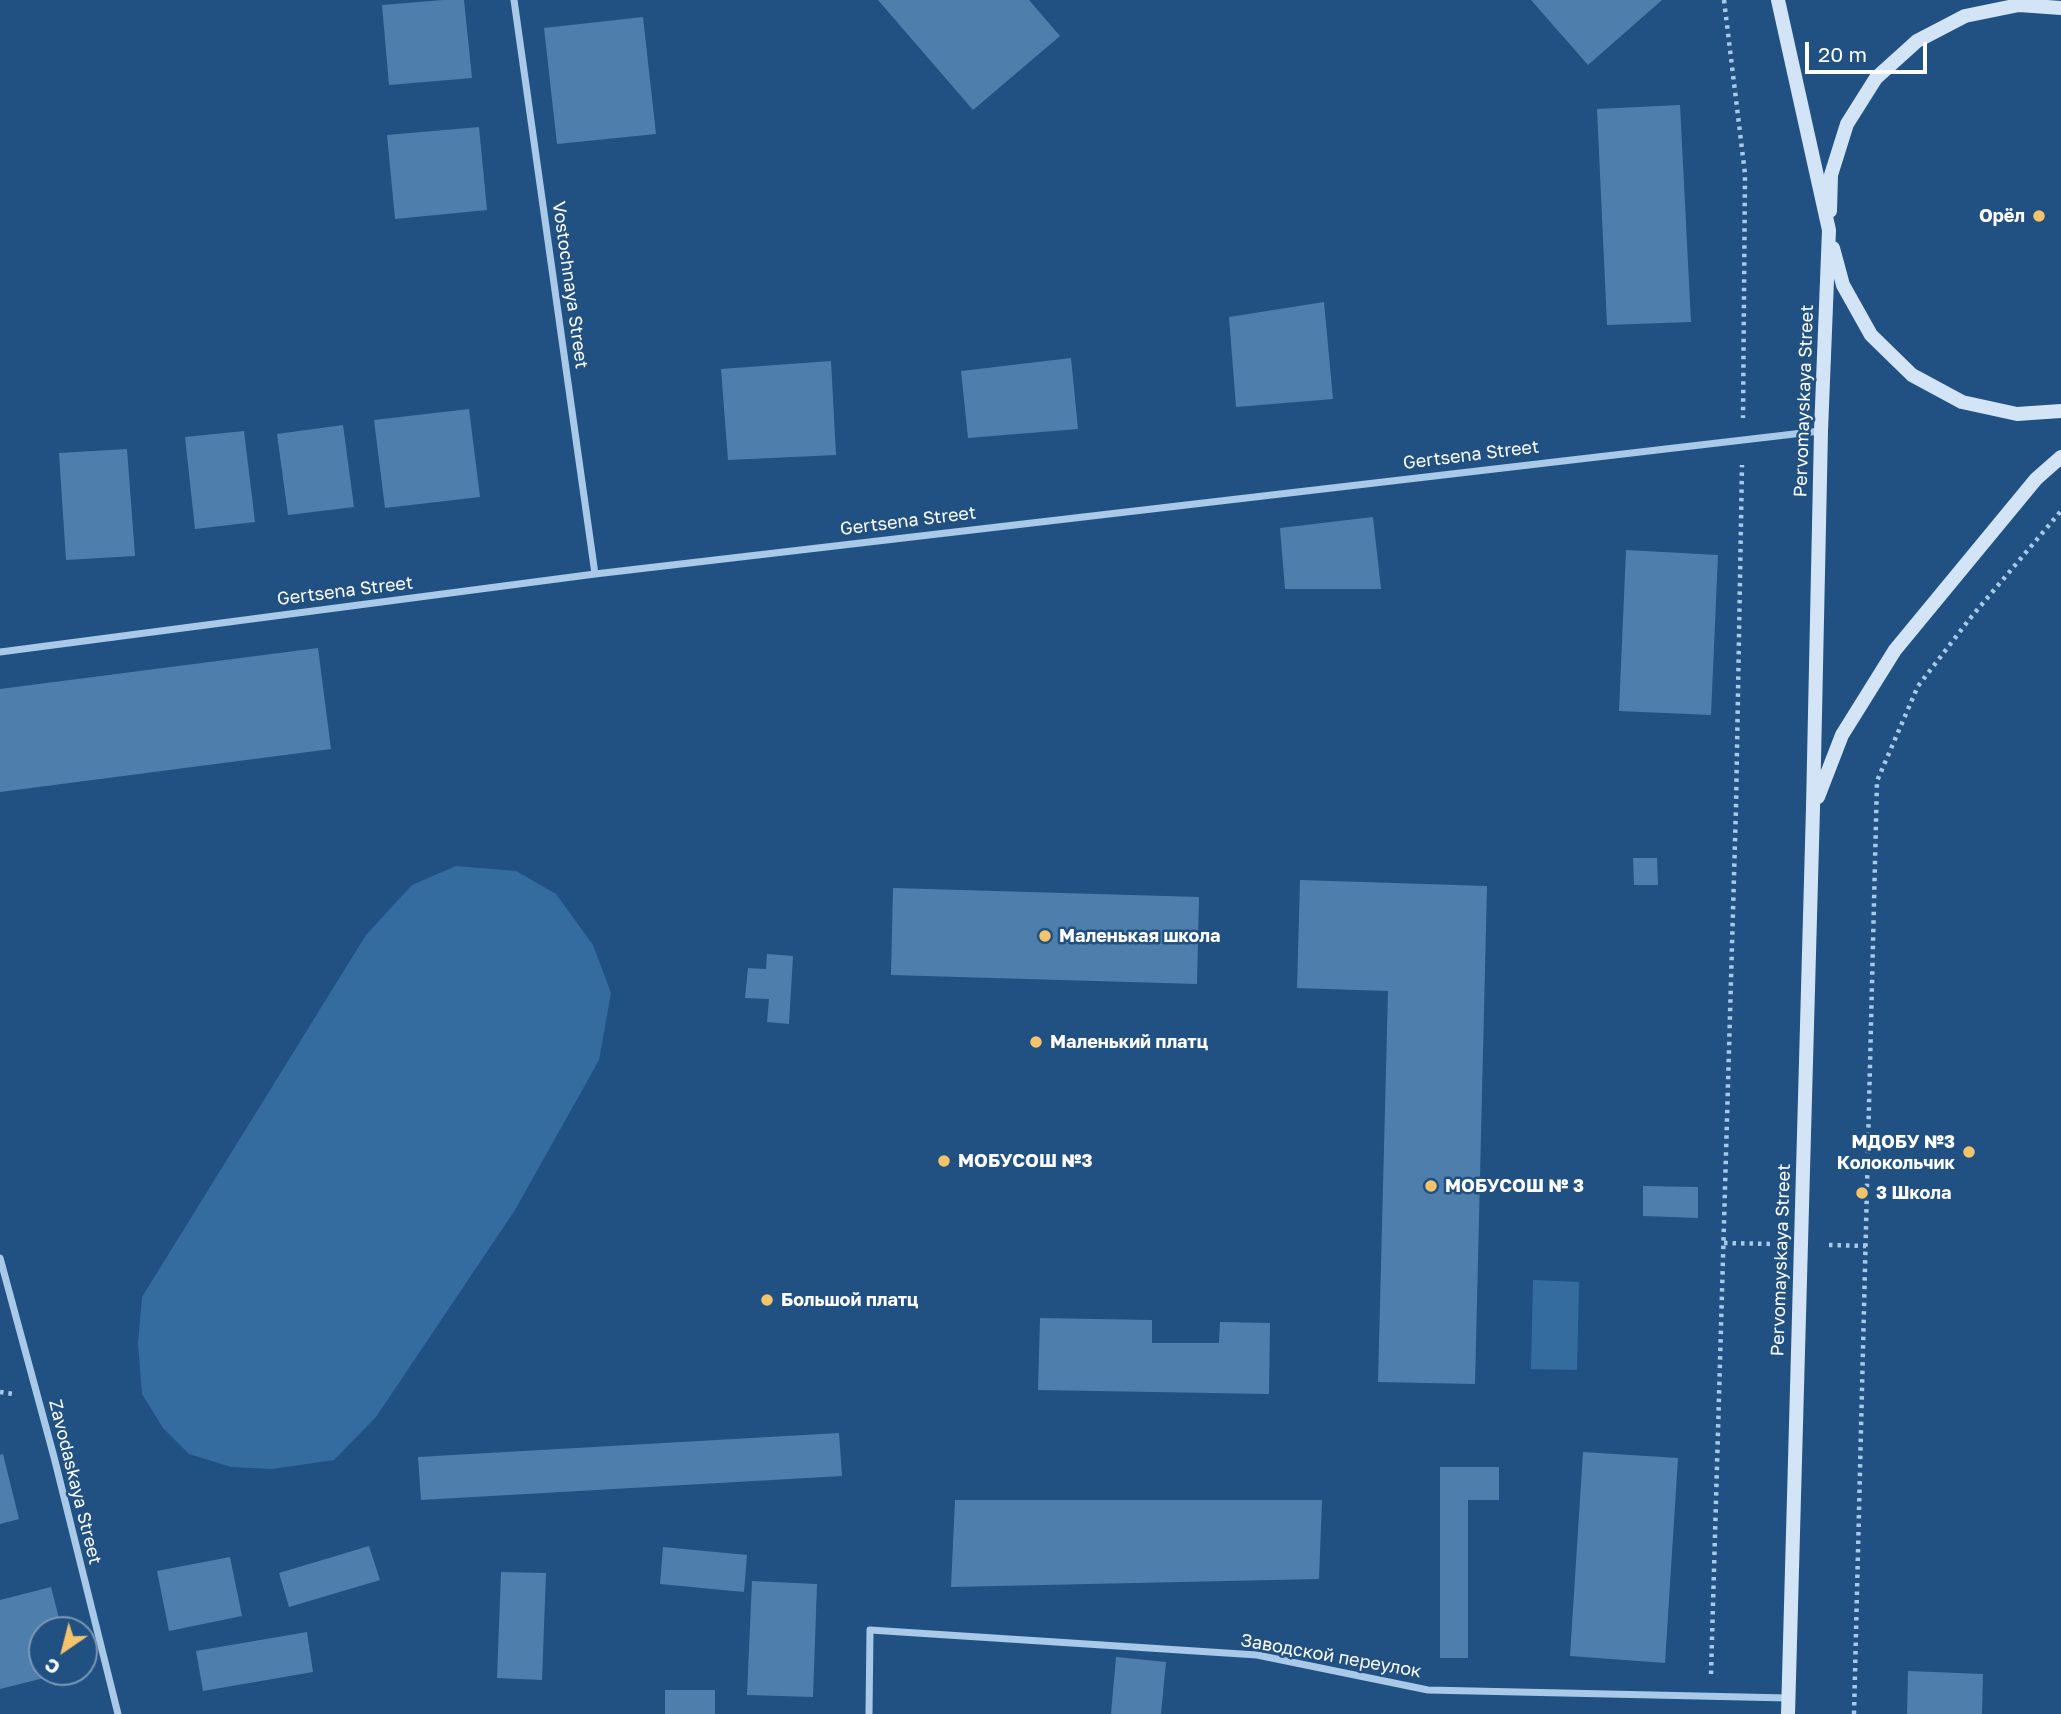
<!DOCTYPE html>
<html>
<head>
<meta charset="utf-8">
<style>
	body { margin:0 }
	#map { position:relative; width:2061px; height:1714px; overflow:hidden; background:#215182; font-family:"Golos Text",sans-serif }
	canvas { display:block }
	.north { position:absolute; left:28px; top:1616px; width:70px; height:70px; box-sizing:border-box; background:#215182; border:2px solid #7a97b4; border-radius:50%; rotate:215deg; font-size:19px; font-weight:700; line-height:28px; text-align:center; color:#fff }
	.north::after { content:''; display:block; margin:auto; width:24px; height:32px; background:#f4c46a; clip-path:polygon(50% 0,100% 100%,50% 72%,0 100%) }
	.scale { position:absolute; left:1805px; top:42px; width:122px; height:32px; box-sizing:border-box; border:4px solid #fff; border-top:0; padding-left:9px; font-size:21px; line-height:24px; white-space:nowrap; color:#fff; -webkit-text-stroke:5px #215182; paint-order:stroke }
</style>
</head>
<body>
<div id="map">
<canvas width="2061" height="1714"></canvas>
<div class="north">С</div>
<div class="scale">20 m</div>
</div>
<script>
const context = document.querySelector('canvas').getContext('2d');
context.lineJoin = 'round';
function fill(path, color) {
  context.fillStyle = color;
  context.fill(path, 'evenodd');
}
function shape(rows) {
  const path = new Path2D();
  for (const r of rows) {
    path.moveTo(r[0], r[1]);
    for (let i = 2; i < r.length; i += 2) path.lineTo(r[i], r[i + 1]);
  }
  return path;
}
function stroke(path, color, width, dash) {
  context.strokeStyle = color;
  context.lineWidth = width;
  context.lineCap = dash ? 'butt' : 'round';
  context.setLineDash(dash || []);
  context.stroke(path);
}
function drawText(font, color, halo, rows, align = 'center') {
  context.font = font + ' "Golos Text",sans-serif';
  context.lineWidth = 5;
  context.setLineDash([]);
  context.textBaseline = 'middle';
  context.strokeStyle = halo;
  context.fillStyle = color;
  for (const [text, x, y, turn = 0] of rows) {
    context.save();
    context.translate(x, y);
    context.rotate((+turn || 0) * Math.PI / 180);
    context.textAlign = isNaN(turn) ? turn : align;
    if (halo) context.strokeText(text, 0, 0);
    context.fillText(text, 0, 0);
    context.restore();
  }
}
fill(shape([
	[456,866,516,871,556,894,593,945,611,993,599,1060,515,1210,376,1417,334,1460,272,1469,231,1467,189,1454,163,1428,142,1394,138,1344,142,1297,366,935,412,885],
	[1533,1280,1579,1282,1577,1370,1531,1369]
]), '#356ca0');
fill(shape([
	[443,0,464,0,472,78,389,85,382,5],
	[878,0,1029,0,1060,36,973,110],
	[1531,0,1662,0,1588,65],
	[643,17,656,134,557,144,544,28],
	[1680,105,1691,322,1607,325,1597,109],
	[479,127,487,210,395,219,387,135],
	[1324,302,1333,399,1236,407,1229,317],
	[1071,358,1078,429,968,438,961,371],
	[831,361,836,455,728,460,721,369],
	[469,409,480,497,385,508,374,420],
	[343,425,354,507,288,515,277,434],
	[244,431,255,522,195,529,185,437],
	[127,449,135,556,66,560,59,453],
	[1373,517,1381,589,1285,589,1280,528],
	[1626,550,1718,555,1711,715,1619,711],
	[318,648,331,749,0,792,0,689],
	[1633,858,1657,858,1658,885,1634,885],
	[1300,880,1487,886,1475,1384,1378,1382,1388,991,1297,988],
	[893,888,1199,897,1197,984,891,975],
	[767,954,793,956,789,1024,767,1022,769,999,745,998,748,968,766,969],
	[1643,1186,1698,1187,1698,1218,1643,1216],
	[1040,1318,1152,1320,1152,1343,1219,1343,1220,1322,1270,1323,1269,1394,1038,1390],
	[839,1433,842,1476,421,1500,418,1457],
	[1583,1452,1678,1458,1665,1663,1570,1656],
	[3,1454,19,1519,0,1524,0,1455],
	[1440,1467,1499,1467,1499,1500,1468,1500,1468,1658,1440,1658],
	[955,1500,1322,1500,1319,1579,951,1587],
	[369,1546,380,1580,289,1607,279,1573],
	[663,1547,747,1555,744,1592,660,1584],
	[230,1557,242,1616,169,1631,157,1571],
	[501,1572,546,1573,542,1680,497,1678],
	[752,1581,817,1584,813,1697,747,1695],
	[51,1587,62,1630,42,1630,42,1672,64,1673,0,1689,0,1600],
	[307,1632,313,1672,203,1691,196,1651],
	[1116,1657,1166,1662,1161,1714,1111,1714],
	[1908,1671,1983,1674,1982,1714,1907,1714],
	[665,1690,715,1690,715,1714,665,1714]
]), '#4e7eac');
stroke(shape([
	[1724,0,1745,174,1743,418],
	[1724,1243,1775,1244],
	[1829,1245,1866,1246],
	[0,1392,13,1394],
	[1711,1674,1736,807,1742,465],
	[1854,1714,1877,781,1918,686,1972,616,2061,511]
]), '#a8c9e8', 4.5, [3.5, 5]);
stroke(shape([
	[514,0,595,574],
	[0,652,595,574,1820,431],
	[0,1258,54,1457,118,1714],
	[869,1714,870,1630,1257,1655,1428,1690,1788,1698]
]), '#a8c9e8', 7);
stroke(shape([
	[1778,0,1829,230,1821,431,1813,808,1788,1714],
	[1830,211,1831,175,1847,124,1876,78,1917,41,1965,16,2019,5,2061,8],
	[1833,248,1843,285,1871,335,1912,375,1962,402,2017,414,2061,411],
	[1818,797,1842,735,1895,650,2036,479,2061,457]
]), '#d3e4f7', 14);
for (const [x, y, r, color] of [
	[2039,216,7,"#f4c46a"],
	[1045,936,7,"#f4c46a"],
	[1036,1042,7,"#f4c46a"],
	[1969,1152,7,"#f4c46a"],
	[944,1161,7,"#f4c46a"],
	[1431,1186,7,"#f4c46a"],
	[1862,1193,7,"#f4c46a"],
	[767,1300,7,"#f4c46a"]
]) {
  const dot = new Path2D();
  dot.arc(x, y, r, 0, 2 * Math.PI);
  context.fillStyle = color;
  context.fill(dot);
  stroke(dot, '#215182', 2.5);
}
drawText('bold 18px', '#fff', '#215182', [
	["Орёл",2025,216,"right"],
	["Маленькая школа",1059,936],
	["Маленький платц",1050,1042],
	["МДОБУ №3",1955,1142,"right"],
	["Колокольчик",1955,1163,"right"],
	["МОБУСОШ №3",958,1161],
	["МОБУСОШ № 3",1445,1186],
	["3 Школа",1876,1193],
	["Большой платц",781,1300]
], 'left');
drawText('18px', '#fff', '#215182', [
	["Vostochnaya Street",570,285,82],
	["Pervomayskaya Street",1804,401,-88],
	["Gertsena Street",1471,455,-7],
	["Gertsena Street",908,521,-7],
	["Gertsena Street",345,591,-7],
	["Pervomayskaya Street",1781,1260,-88],
	["Zavodaskaya Street",75,1482,76],
	["Заводской переулок",1331,1656,10]
]);
</script>
</body>
</html>
